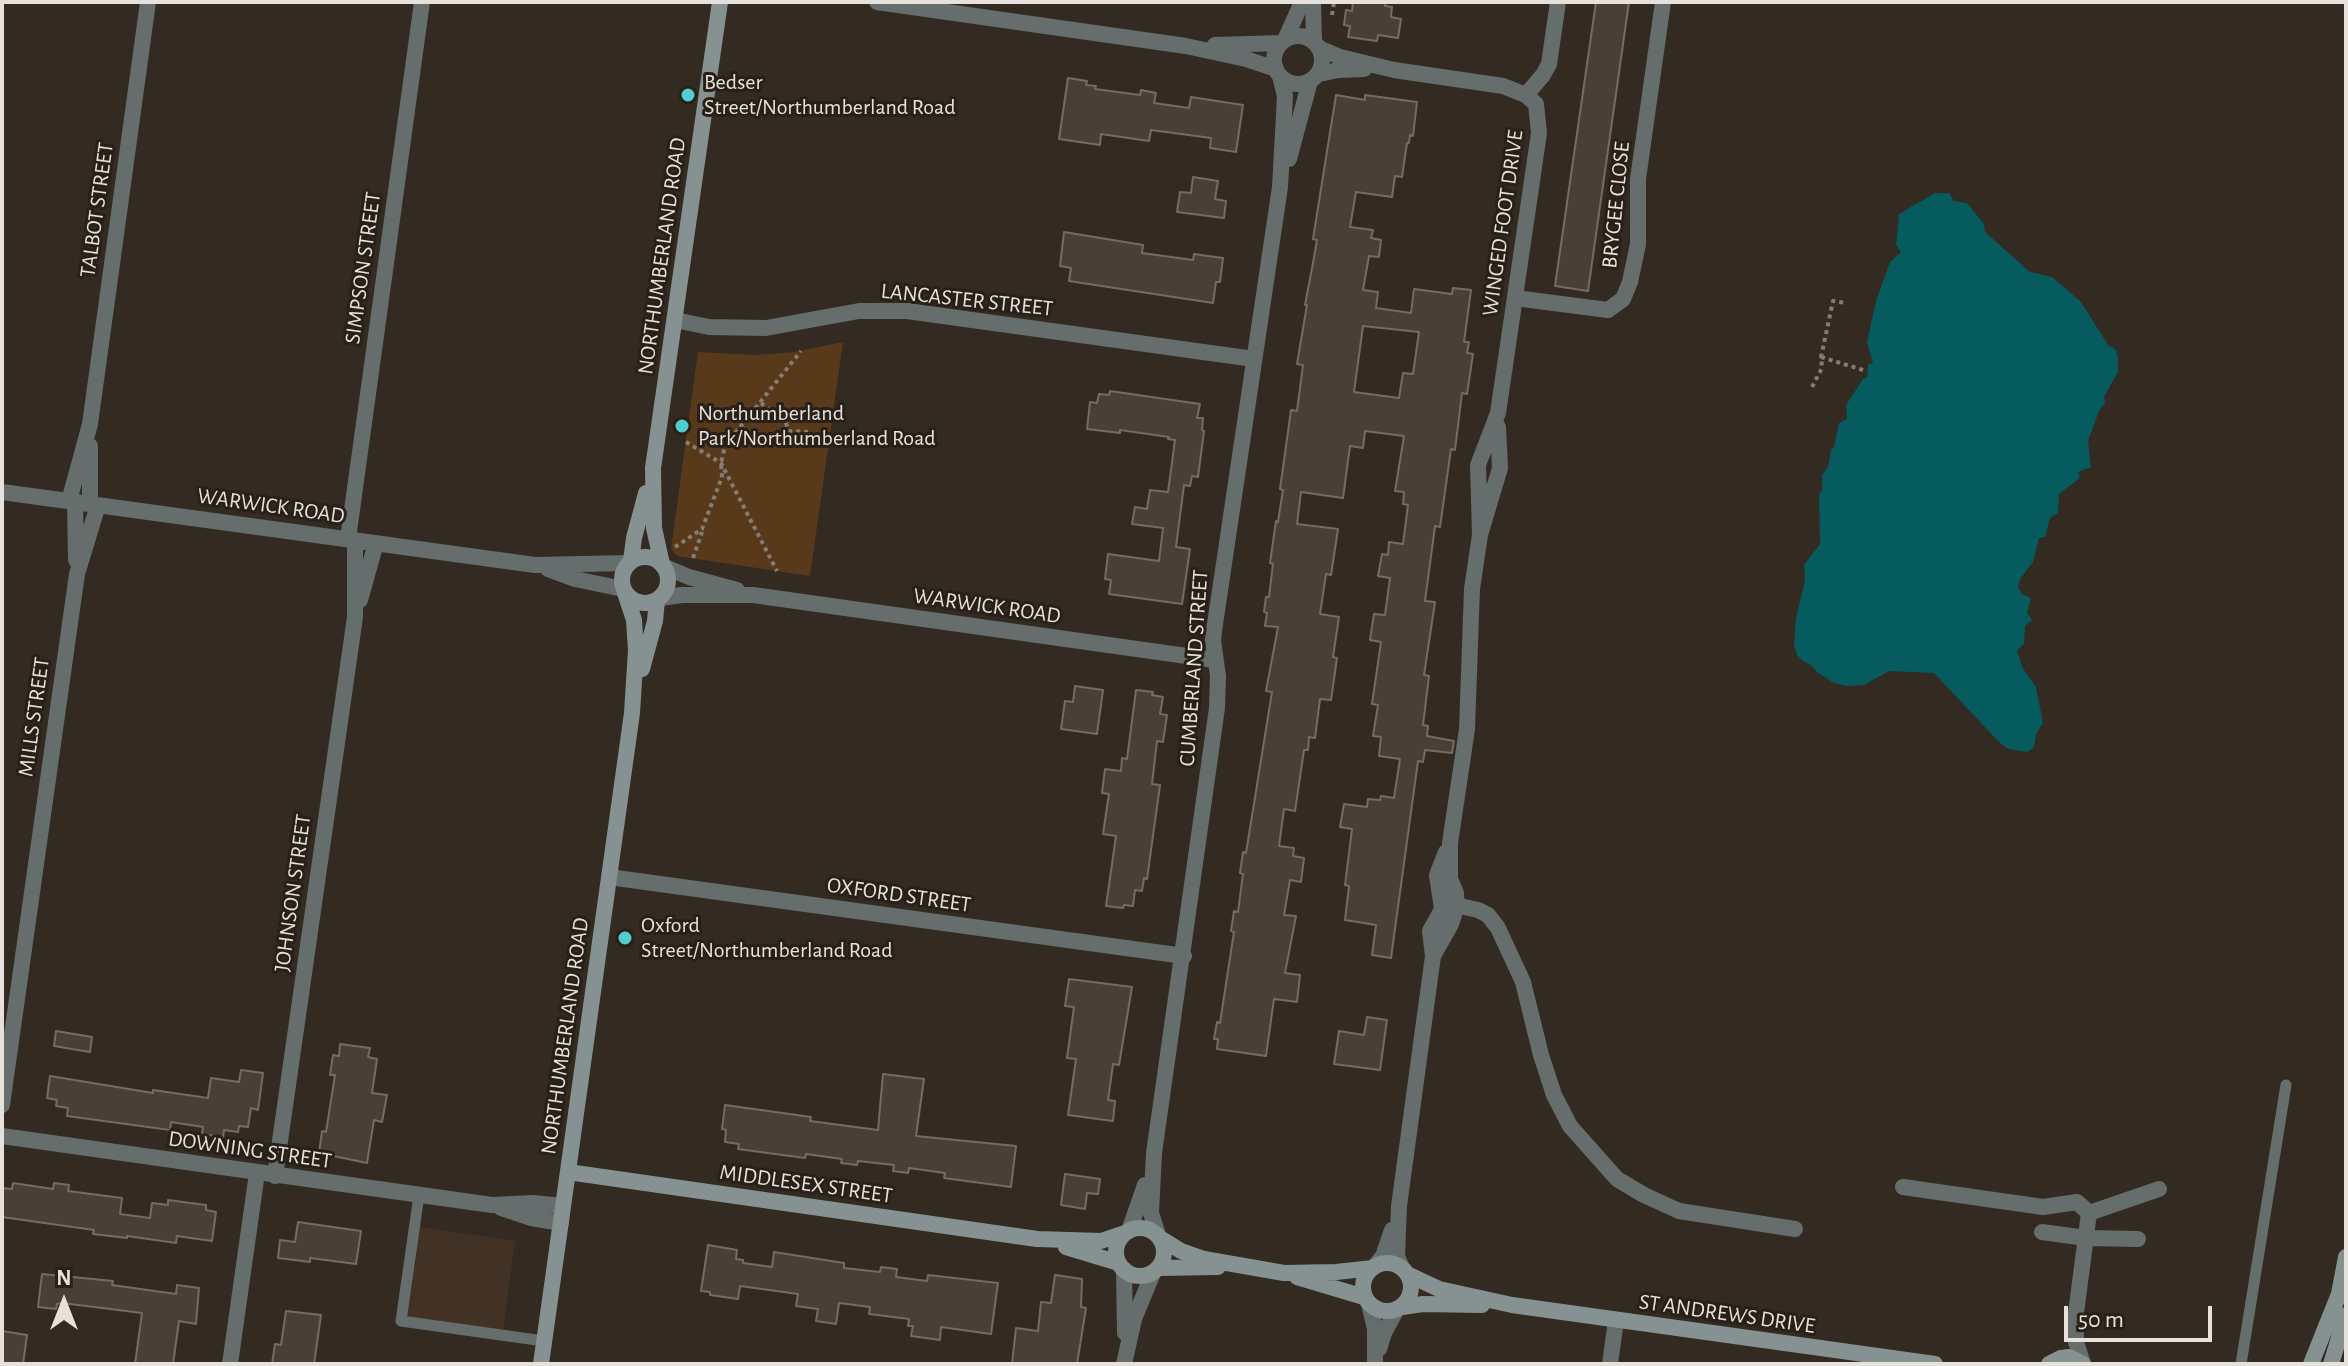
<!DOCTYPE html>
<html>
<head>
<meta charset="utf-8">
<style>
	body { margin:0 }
	#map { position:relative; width:2348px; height:1366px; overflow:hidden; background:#332a21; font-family:"Alegreya Sans",sans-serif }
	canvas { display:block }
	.frame { position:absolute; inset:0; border:4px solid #e7e1db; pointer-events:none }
	.north { position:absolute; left:24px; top:1262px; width:80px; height:80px; -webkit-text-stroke:6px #292018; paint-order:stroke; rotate:0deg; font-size:22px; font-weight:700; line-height:32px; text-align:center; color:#e7e1db }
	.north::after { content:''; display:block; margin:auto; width:28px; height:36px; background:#e7e1db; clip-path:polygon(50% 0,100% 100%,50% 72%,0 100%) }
	.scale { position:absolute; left:2064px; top:1306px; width:148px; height:36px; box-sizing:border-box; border:4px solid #e7e1db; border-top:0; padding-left:10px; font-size:24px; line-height:28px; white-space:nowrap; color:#e7e1db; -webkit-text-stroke:6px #292018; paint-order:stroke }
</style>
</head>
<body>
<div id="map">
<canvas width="2348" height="1366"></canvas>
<div class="frame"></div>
<div class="north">N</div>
<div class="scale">50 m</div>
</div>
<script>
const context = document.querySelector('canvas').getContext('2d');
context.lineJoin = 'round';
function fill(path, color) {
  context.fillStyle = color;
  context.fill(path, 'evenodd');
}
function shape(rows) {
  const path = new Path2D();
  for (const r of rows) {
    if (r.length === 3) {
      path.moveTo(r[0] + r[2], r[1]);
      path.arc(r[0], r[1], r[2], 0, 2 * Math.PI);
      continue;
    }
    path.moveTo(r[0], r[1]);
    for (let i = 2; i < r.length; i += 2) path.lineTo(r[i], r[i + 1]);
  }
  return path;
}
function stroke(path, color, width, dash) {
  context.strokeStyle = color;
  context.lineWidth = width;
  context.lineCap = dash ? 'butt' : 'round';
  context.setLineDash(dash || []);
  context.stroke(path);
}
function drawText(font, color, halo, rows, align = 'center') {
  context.font = font + ' "Alegreya Sans",sans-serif';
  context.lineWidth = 6;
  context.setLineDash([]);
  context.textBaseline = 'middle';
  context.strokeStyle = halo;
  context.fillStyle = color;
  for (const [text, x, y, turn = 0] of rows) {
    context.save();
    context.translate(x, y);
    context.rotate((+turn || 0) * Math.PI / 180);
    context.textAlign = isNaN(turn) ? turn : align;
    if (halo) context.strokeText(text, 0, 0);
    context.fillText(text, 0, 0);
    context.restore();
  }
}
fill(shape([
	[414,1226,515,1241,502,1340,407,1316,417,1254,411,1254]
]), '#413225');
fill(shape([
	[843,342,810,576,677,556,671,549,698,352,755,355,794,352]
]), '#583a1b');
fill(shape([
	[1935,193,1949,193,1954,201,1967,203,1984,224,1985,232,2030,272,2052,277,2081,302,2108,345,2116,350,2118,357,2118,372,2104,397,2105,403,2099,411,2088,441,2091,467,2078,472,2080,478,2059,494,2058,513,2050,518,2045,537,2039,538,2033,562,2020,579,2018,587,2022,594,2031,598,2027,613,2032,620,2025,626,2024,644,2017,650,2022,667,2036,687,2043,723,2036,734,2034,747,2027,752,2008,749,1999,742,1934,673,1889,671,1864,685,1846,686,1834,683,1817,672,1811,665,1803,661,1797,655,1794,645,1796,618,1805,580,1804,565,1820,544,1819,494,1822,491,1822,475,1828,467,1831,450,1834,447,1839,423,1847,419,1846,405,1863,379,1867,377,1868,365,1873,363,1867,342,1876,301,1890,262,1901,252,1896,245,1899,214]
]), '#055b5e');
const building = shape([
	[1353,2,1386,2,1385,6,1392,7,1391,17,1401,19,1398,38,1378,35,1377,41,1348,37,1350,26,1344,25,1346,10,1352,11,1353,2],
	[1596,2,1629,2,1588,291,1555,286,1596,2],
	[1068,78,1087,81,1086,85,1096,86,1095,89,1140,95,1141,90,1156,93,1154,103,1189,108,1191,97,1243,105,1236,152,1210,148,1211,138,1151,130,1149,141,1101,134,1100,145,1059,139,1068,78],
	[1336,95,1365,100,1365,95,1417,102,1413,136,1410,135,1409,143,1407,143,1402,177,1395,176,1392,197,1356,192,1350,227,1373,230,1371,238,1381,240,1379,257,1369,256,1363,290,1378,292,1376,308,1411,313,1414,289,1452,294,1453,288,1471,290,1464,342,1469,342,1467,353,1473,354,1467,394,1462,393,1455,450,1451,449,1440,527,1435,526,1425,601,1435,602,1424,675,1429,676,1423,725,1428,726,1427,736,1454,741,1452,753,1425,750,1423,762,1418,761,1391,958,1372,955,1376,925,1345,920,1349,886,1345,885,1352,829,1340,827,1344,804,1367,807,1368,799,1380,800,1381,796,1394,798,1400,759,1379,756,1381,737,1373,736,1378,705,1372,704,1381,642,1370,640,1374,614,1385,615,1390,578,1378,576,1382,554,1388,555,1389,542,1403,544,1408,505,1403,504,1404,492,1395,491,1404,436,1365,431,1363,448,1350,446,1343,498,1301,492,1297,524,1338,529,1331,575,1326,574,1320,614,1339,617,1333,657,1337,658,1331,700,1320,699,1315,738,1309,737,1308,750,1304,750,1295,811,1284,809,1279,846,1294,848,1293,856,1304,858,1301,882,1290,880,1284,915,1296,916,1285,973,1300,975,1297,1002,1274,999,1266,1056,1217,1049,1218,1039,1214,1039,1217,1022,1220,1023,1234,932,1231,931,1234,911,1238,912,1243,874,1240,873,1243,852,1246,853,1272,692,1266,691,1278,627,1265,626,1267,613,1264,612,1266,597,1269,597,1273,564,1270,563,1276,521,1278,522,1283,490,1280,489,1291,410,1297,411,1303,365,1297,364,1307,305,1305,305,1313,263,1317,240,1313,239,1336,95],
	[1363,326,1419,332,1413,374,1403,373,1399,398,1354,392,1363,326],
	[1193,177,1218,181,1215,199,1226,201,1224,218,1177,212,1180,192,1191,193,1193,177],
	[1064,232,1143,245,1142,253,1193,260,1194,254,1223,258,1220,282,1216,282,1213,303,1069,281,1071,268,1060,266,1064,232],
	[1110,391,1200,404,1197,418,1203,418,1202,430,1204,431,1198,477,1192,476,1190,486,1184,485,1176,547,1190,549,1182,604,1109,594,1111,580,1105,579,1108,554,1159,561,1163,528,1132,524,1135,507,1147,509,1150,490,1168,492,1175,440,1168,439,1169,437,1120,430,1120,433,1087,429,1090,402,1097,403,1099,394,1109,395,1110,391],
	[1075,686,1103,690,1097,734,1061,729,1065,701,1073,702,1075,686],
	[1136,690,1153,692,1152,695,1163,697,1160,714,1167,715,1163,742,1157,741,1152,784,1160,785,1147,879,1144,878,1142,891,1135,890,1133,906,1124,905,1123,908,1106,906,1116,836,1103,834,1109,794,1102,793,1105,769,1121,771,1122,758,1127,759,1136,690],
	[1069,979,1132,987,1119,1065,1113,1064,1108,1100,1115,1101,1113,1121,1068,1115,1076,1059,1067,1058,1074,1007,1065,1006,1069,979],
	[1367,1017,1387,1020,1380,1070,1334,1064,1339,1031,1364,1035,1367,1017],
	[56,1031,92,1037,90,1052,54,1046,56,1031],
	[340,1044,370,1048,368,1057,377,1059,372,1093,387,1095,382,1122,374,1120,367,1163,319,1153,322,1131,326,1132,335,1075,330,1075,333,1055,339,1056,340,1044],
	[241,1070,263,1073,258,1110,251,1108,248,1127,239,1126,238,1132,224,1130,223,1137,202,1134,203,1127,171,1122,170,1130,67,1116,68,1108,56,1106,57,1100,47,1098,50,1076,153,1093,153,1090,208,1098,211,1078,239,1082,241,1070],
	[883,1074,924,1079,916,1136,1016,1146,1011,1187,944,1178,945,1173,909,1168,908,1173,893,1171,894,1165,858,1161,857,1165,841,1163,842,1159,806,1154,805,1158,738,1149,739,1144,725,1142,726,1130,722,1129,725,1105,811,1117,810,1121,878,1130,883,1074],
	[1065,1174,1100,1179,1098,1194,1087,1193,1085,1209,1061,1205,1065,1174],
	[13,1183,53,1189,54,1183,69,1185,68,1191,122,1198,120,1214,150,1218,152,1203,168,1205,168,1200,206,1205,206,1210,216,1212,212,1241,177,1236,176,1243,127,1236,127,1238,93,1234,94,1230,2,1217,2,1188,12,1189,13,1183],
	[298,1222,361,1231,356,1264,310,1258,310,1262,278,1258,280,1240,295,1242,298,1222],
	[708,1245,737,1250,736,1259,743,1260,743,1263,772,1267,774,1252,844,1263,844,1268,880,1272,881,1267,897,1269,896,1277,927,1281,928,1275,998,1283,991,1334,941,1327,940,1340,911,1336,913,1326,908,1326,909,1319,869,1314,870,1307,839,1303,836,1324,816,1321,818,1309,796,1306,798,1294,740,1286,738,1299,710,1295,710,1292,701,1291,708,1245],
	[42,1274,113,1281,112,1285,176,1294,177,1285,199,1288,196,1324,179,1321,173,1364,135,1364,142,1313,62,1303,57,1304,56,1309,38,1307,42,1274],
	[1055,1275,1082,1279,1081,1307,1086,1308,1077,1364,1012,1364,1016,1328,1038,1331,1041,1302,1051,1303,1055,1275],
	[286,1311,321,1315,314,1364,272,1364,275,1344,281,1345,286,1311],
	[2,1331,27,1335,23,1364,2,1364,2,1331]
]);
fill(building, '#493f36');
stroke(building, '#766b62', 2);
stroke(shape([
	[1332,15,1334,2],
	[1821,357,1863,370],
	[1812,387,1822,368,1821,357,1833,301,1846,303],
	[761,403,785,421,789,431,808,432],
	[686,442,721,463,777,571],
	[675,547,702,529,722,477,721,463,725,446,801,351],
	[693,558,702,532]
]), '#857d75', 4, [4, 4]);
stroke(shape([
	[419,1195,401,1321,544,1341],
	[2241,1364,2286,1085]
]), '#666d6d', 11);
stroke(shape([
	[877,2,1186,46,1246,59,1276,69],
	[1313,2,1314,42],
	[1298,60,24],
	[1285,40,1302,2],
	[1215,45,1281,43],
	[1319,48,1340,57,1394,70,1503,86,1526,95,1536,104,1539,133,1498,413,1478,465,1480,535],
	[1319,74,1338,70,1364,69],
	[1526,95,1543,75,1549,64,1558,2],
	[1289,159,1310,81],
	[1515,298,1608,310,1623,299,1630,282,1638,244,1638,179,1663,2],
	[675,320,709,327,766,328,859,311,907,311,1254,359],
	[90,446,90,504],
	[2,492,535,565,629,563],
	[69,501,90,424,148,2],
	[75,502,76,560],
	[348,539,422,2],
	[663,566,689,577,737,590],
	[548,569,575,579,623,589],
	[660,598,682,595,753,595,1215,660],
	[360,600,376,543],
	[609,877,1184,956],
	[1442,902,1478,910,1488,915,1498,928,1523,982,1541,1055,1554,1095,1570,1126,1617,1179,1644,1195,1679,1211,1795,1229],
	[1433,956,1451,924,1457,906,1456,893,1450,879,1450,843,1467,729,1472,589,1480,535,1500,468,1498,427],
	[2,1105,77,574,98,505],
	[2,1136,492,1205,533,1203,563,1206],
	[275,1176,355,617,355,540],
	[1903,1187,2043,1207,2077,1202,2089,1213,2076,1313,2076,1342,2083,1364],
	[501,1208,531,1218,561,1223],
	[2089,1213,2159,1189],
	[1129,1231,1145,1185],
	[2042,1232,2086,1238,2138,1239],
	[1158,1235,1151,1213,1154,1153,1217,708,1218,676,1213,640,1215,624,1280,187,1285,96,1280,76],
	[1375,1266,1383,1256,1392,1230],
	[1402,1268,1397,1256,1399,1206,1433,956,1430,931,1442,909,1437,875,1446,852],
	[1124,1269,1125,1333],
	[1369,1304,1375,1329,1375,1364],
	[1379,1349,1384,1333,1397,1309],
	[230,1364,257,1173],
	[1124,1364,1134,1319,1153,1273],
	[1610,1364,1616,1320]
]), '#666d6d', 16);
stroke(shape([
	[645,580,23],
	[631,561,634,538,646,493],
	[662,564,654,528,653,468,720,2],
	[642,669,655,621,657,600],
	[568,1172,1037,1239,1101,1241,1125,1233],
	[1140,1252,24],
	[1160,1238,1181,1251,1204,1259,1284,1273,1336,1272,1373,1268],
	[1066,1247,1119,1263],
	[1387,1287,24],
	[1159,1268,1218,1267],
	[1407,1274,1439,1289,1512,1305,1935,1364],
	[1297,1277,1364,1297],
	[1402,1307,1423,1304,1482,1305],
	[541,1364,632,713,636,650,634,620,625,593],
	[2049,1364,2061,1358,2069,1357,2083,1364],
	[2311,1364,2339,1294,2346,1257],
	[2331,1364,2346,1315]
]), '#869292', 16);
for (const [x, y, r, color] of [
	[688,95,8,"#52ccd1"],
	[682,426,8,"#52ccd1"],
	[625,938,8,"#52ccd1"]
]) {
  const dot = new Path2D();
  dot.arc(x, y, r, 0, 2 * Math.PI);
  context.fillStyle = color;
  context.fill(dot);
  stroke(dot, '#292018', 3);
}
drawText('22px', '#e7e1db', '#292018', [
	["Bedser",704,82],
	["Street/Northumberland Road",704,107],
	["Northumberland",698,413],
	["Park/Northumberland Road",698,438],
	["Oxford",641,925],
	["Street/Northumberland Road",641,950]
], 'left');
drawText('22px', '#e7e1db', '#292018', [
	["BRYGEE CLOSE",1616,205,-84],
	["TALBOT STREET",97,210,-82],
	["WINGED FOOT DRIVE",1503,223,-82],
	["NORTHUMBERLAND ROAD",662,256,-82],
	["SIMPSON STREET",363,268,-82],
	["LANCASTER STREET",967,300,6],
	["WARWICK ROAD",271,506,8],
	["WARWICK ROAD",987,606,8],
	["CUMBERLAND STREET",1194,668,-86],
	["MILLS STREET",34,717,-82],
	["JOHNSON STREET",293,893,-82],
	["OXFORD STREET",899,895,8],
	["NORTHUMBERLAND ROAD",565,1036,-82],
	["DOWNING STREET",250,1150,8],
	["MIDDLESEX STREET",806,1184,8],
	["ST ANDREWS DRIVE",1727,1314,8]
]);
</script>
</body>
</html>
